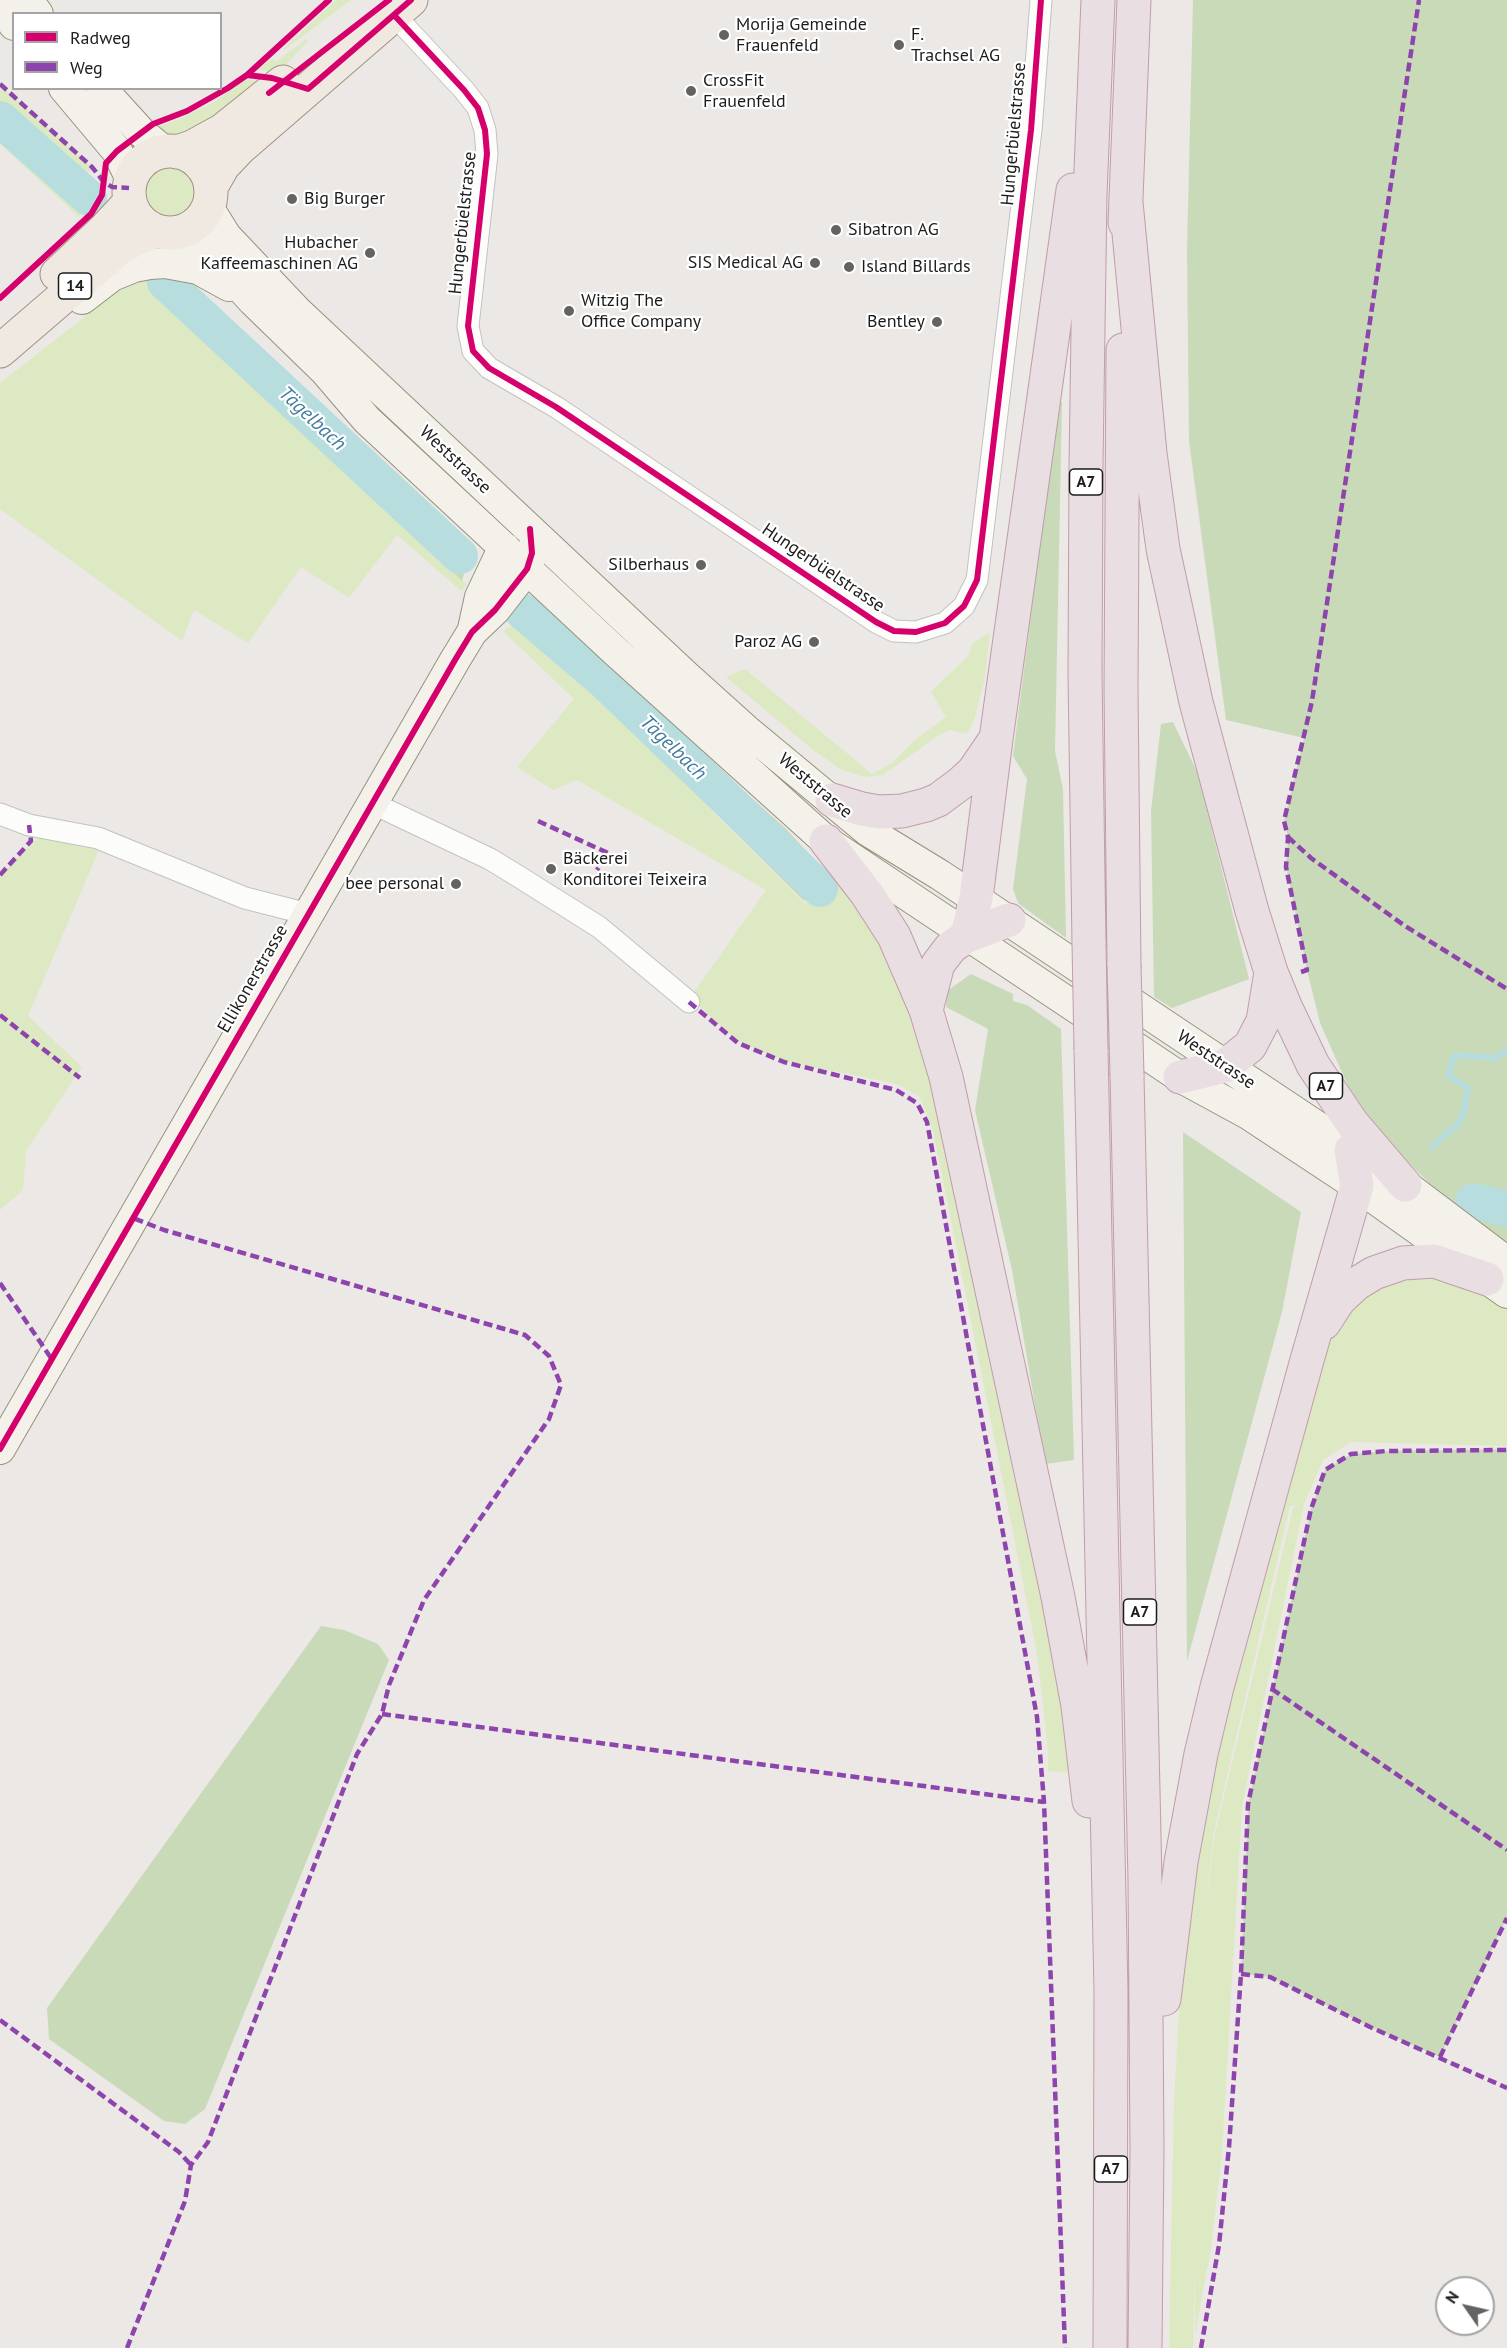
<!DOCTYPE html>
<html>
<head>
<meta charset="utf-8">
<style>
	body { margin:0 }
	#map { position:relative; width:1507px; height:2348px; overflow:hidden; background:#ebe8e5; font-family:"PT Sans",sans-serif }
	canvas { display:block }
	.legend { position:absolute; left:12px; top:12px; width:210px; height:78px; box-sizing:border-box; background:#fff; border:2px solid #a4a4a4; margin:0; padding:8px 10px; list-style:none; font-size:18px; color:#1c1c1c }
	.legend li { display:flex; align-items:center; gap:12px; height:30px }
	.legend b { width:30px; border:2px solid #a4a4a4 }
	.north { position:absolute; left:1435px; top:2276px; width:60px; height:60px; box-sizing:border-box; background:#fff; border:2px solid #a4a4a4; border-radius:50%; rotate:304deg; font-size:16px; font-weight:700; line-height:24px; text-align:center; color:#1c1c1c }
	.north::after { content:''; display:block; margin:auto; width:21px; height:27px; background:#646362; clip-path:polygon(50% 0,100% 100%,50% 72%,0 100%) }
</style>
</head>
<body>
<div id="map">
<canvas width="1507" height="2348"></canvas>
<ul class="legend">
<li><b style="height:8px;background:#d6006c"></b>Radweg</li>
<li><b style="height:8px;background:#8e44ad"></b>Weg</li>
</ul>
<div class="north">N</div>
</div>
<script>
const context = document.querySelector('canvas').getContext('2d');
context.lineJoin = 'round';
function fill(path, color) {
  context.fillStyle = color;
  context.fill(path, 'evenodd');
}
function shape(rows) {
  const path = new Path2D();
  for (const r of rows) {
    if (r.length === 3) {
      path.moveTo(r[0] + r[2], r[1]);
      path.arc(r[0], r[1], r[2], 0, 2 * Math.PI);
      continue;
    }
    path.moveTo(r[0], r[1]);
    for (let i = 2; i < r.length; i += 2) path.lineTo(r[i], r[i + 1]);
  }
  return path;
}
function stroke(path, color, width, dash) {
  context.strokeStyle = color;
  context.lineWidth = width;
  context.lineCap = dash ? 'butt' : 'round';
  context.setLineDash(dash || []);
  context.stroke(path);
}
function drawText(font, color, halo, rows, align = 'center') {
  context.font = font + ' "PT Sans",sans-serif';
  context.lineWidth = 4.5;
  context.setLineDash([]);
  context.textBaseline = 'middle';
  context.strokeStyle = halo;
  context.fillStyle = color;
  for (const [text, x, y, turn = 0] of rows) {
    context.save();
    context.translate(x, y);
    context.rotate((+turn || 0) * Math.PI / 180);
    context.textAlign = isNaN(turn) ? turn : align;
    if (halo) context.strokeText(text, 0, 0);
    context.fillText(text, 0, 0);
    context.restore();
  }
}
fill(shape([
	[336,0,351,0,284,50,283,49],
	[306,39,308,41,279,72,258,70,272,58,276,62],
	[246,80,267,82,183,139,164,137,155,128,182,118,214,102],
	[0,84,92,167,88,174,93,182,94,196,79,217,0,144],
	[171,192,27],
	[139,280,155,282,467,585,461,591,397,535,349,598,301,567,248,643,194,610,182,641,0,509,0,383,118,291],
	[512,625,593,692,805,904,834,872,877,933,934,1071,1058,1664,1073,1773,1048,1771,1048,1749,1037,1653,933,1130,920,1097,897,1084,784,1061,738,1041,690,998,766,890,577,780,553,790,517,767,574,699,503,631],
	[990,632,984,683,974,720,967,734,950,730,939,735,883,775,864,777,840,769,812,749,726,677,745,669,872,774,892,763,915,740,946,717,931,692,968,656,973,643],
	[41,835,101,845,28,1016,82,1067,26,1151,23,1190,0,1210,0,876],
	[1405,1271,1477,1288,1507,1308,1507,1446,1351,1442,1323,1460,1304,1504,1242,1806,1222,2152,1211,2248,1195,2335,1195,2263,1193,2348,1169,2348,1174,2105,1183,1934,1203,1797,1330,1333,1358,1296],
	[1298,1505,1293,1508,1215,1834,1205,1911,1214,1832,1290,1506]
]), '#dde9c2');
fill(shape([
	[1193,0,1507,0,1507,1246,1428,1182,1394,1148,1368,1116,1348,1086,1320,1023,1307,970,1286,867,1288,837,1284,821,1304,738,1226,720,1189,441,1187,250],
	[187,284,254,352,466,539,471,549,462,581,168,296],
	[1058,402,1062,402,1055,751,1063,789,1066,938,1018,903,1013,889,1027,779,1013,756],
	[532,609,582,646,785,828,829,875,804,901,594,692,514,624],
	[1173,722,1198,774,1249,979,1172,1008,1154,997,1151,811,1161,724],
	[971,974,1013,994,1013,1001,1027,1005,1061,1029,1074,1460,1045,1464,1012,1270,975,1110,988,1029,946,1007,947,991],
	[1183,1132,1301,1212,1282,1312,1187,1661],
	[1507,1449,1507,1918,1440,2057,1370,2027,1270,1977,1241,1974,1248,1804,1311,1509,1325,1470,1351,1454,1386,1451],
	[321,1626,344,1630,378,1644,389,1660,205,2109,185,2124,164,2121,49,2039,47,2008]
]), '#c9dab9');
stroke(shape([
	[1432,1147,1456,1126,1463,1116,1468,1088,1449,1076,1451,1065,1456,1055,1496,1058,1507,1050]
]), '#b7dddf', 6);
stroke(shape([
	[0,119,89,198],
	[165,282,460,556],
	[522,611,604,681,820,889],
	[1473,1201,1507,1209]
]), '#b7dddf', 36);
const street = shape([
	[394,15,464,90,478,108,485,130,487,154,468,326,473,351,489,368,556,407,876,622,894,631,916,632,945,623,964,606,977,580,1031,130,1041,0],
	[372,803,490,859,521,878,599,927,689,1002],
	[0,814,29,825,98,838,245,898,308,914]
]);
const secondary = shape([
	[28,0,38,14],
	[0,6,14,25],
	[64,88,117,151,131,179],
	[101,88,141,132,165,152],
	[208,207,226,236,298,312,685,675,745,729,868,831,940,875,1405,1185,1507,1262],
	[171,233,208,252,253,301,325,371,367,420,615,651,826,841,1180,1077,1248,1114,1357,1186,1507,1293],
	[82,299,112,276,134,267,150,264,165,263,198,269,229,286],
	[473,629,480,597,498,559,505,548],
	[0,1449,455,660,472,632,495,610,527,569,532,550]
]);
const primary = shape([
	[170,192,41],
	[177,152,192,147,223,130,283,82],
	[211,187,223,166,240,148,411,0],
	[57,274,105,229,130,202],
	[0,351,121,247,139,237,157,231]
]);
const highway = shape([
	[1126,202,1150,453,1163,549,1196,702,1252,911,1271,972,1285,1006,1313,1065,1352,1123,1405,1185],
	[1125,223,1134,0],
	[1123,350,1121,688,1124,965],
	[832,800,862,809,879,812,902,811,926,805,938,800,961,783,973,772,995,740],
	[826,841,867,894,894,936,926,1010,946,1077,1058,1597,1078,1706,1089,1801],
	[967,936,976,898,996,739,1073,190],
	[1089,944,1085,673,1086,466,1090,194,1098,0],
	[926,1010,938,964,951,947,967,936,1009,920],
	[1091,1049,1111,1991,1110,2348],
	[1127,1075,1145,1880,1147,2148,1145,2348],
	[1180,1077,1225,1066,1250,1046,1263,1021,1271,972],
	[1324,1323,1339,1300,1356,1284,1374,1273,1403,1263,1434,1261,1487,1279],
	[1164,1999,1181,1862,1201,1754,1217,1687,1307,1360,1357,1186,1351,1150]
]);
stroke(street, '#c3c2c1', 23);
stroke(secondary, '#95937d', 32);
stroke(primary, '#a19281', 35);
stroke(highway, '#c19cac', 35);
stroke(street, '#fcfcfb', 21);
stroke(secondary, '#f3f1e9', 30);
stroke(primary, '#f0e9e2', 33);
stroke(highway, '#e9dee1', 33);
const highwayBridge = shape([
	[1089,944,1091,1049],
	[1124,965,1127,1075]
]);
stroke(highwayBridge, '#c19cac', 35, []);
stroke(highwayBridge, '#e9dee1', 33);
stroke(shape([
	[0,84,92,167,103,181,112,187,129,188],
	[538,821,608,853,597,870],
	[1288,837,1311,858,1405,926,1507,989],
	[0,875,31,841,29,825],
	[1301,972,1307,970,1286,867,1288,837,1284,821,1312,701,1419,0],
	[689,1002,738,1043,784,1062,896,1090,917,1103,927,1122,1037,1717,1044,1802,1065,2348],
	[0,1015,80,1078],
	[0,1283,51,1358],
	[1272,1689,1507,1850],
	[382,1714,1044,1802],
	[1241,1974,1270,1977,1370,2027,1507,2088],
	[0,2020,179,2152,191,2165],
	[1440,2057,1507,1918],
	[127,2348,185,2201,191,2165,208,2142,357,1754,382,1714,389,1685,424,1600,549,1419,561,1385,549,1356,525,1335,164,1230,133,1218],
	[1201,2348,1219,2245,1229,2147,1241,1974,1248,1804,1311,1509,1325,1470,1351,1454,1386,1451,1507,1450]
]), '#8e44ad', 4.5, [9, 4.5]);
stroke(shape([
	[394,15,464,90,478,108,485,130,487,154,468,326,473,351,489,368,556,407,876,622,894,631,916,632,945,623,964,606,977,580,1031,130,1041,0],
	[247,75,272,78,308,89,411,0],
	[269,93,389,0],
	[0,298,91,214,102,195,106,163,117,151,153,124,187,111,228,88,247,75,329,0],
	[0,1449,455,660,472,632,495,610,527,569,532,553,530,529]
]), '#d6006c', 6);
for (const [x, y, r, color] of [
	[724,35,6,"#646362"],
	[899,45,6,"#646362"],
	[691,91,6,"#646362"],
	[292,199,6,"#646362"],
	[836,230,6,"#646362"],
	[370,253,6,"#646362"],
	[815,263,6,"#646362"],
	[849,267,6,"#646362"],
	[569,311,6,"#646362"],
	[937,322,6,"#646362"],
	[701,565,6,"#646362"],
	[814,642,6,"#646362"],
	[551,869,6,"#646362"],
	[456,884,6,"#646362"]
]) {
  const dot = new Path2D();
  dot.arc(x, y, r, 0, 2 * Math.PI);
  context.fillStyle = color;
  context.fill(dot);
  stroke(dot, '#fff', 2);
}
for (const [x, y, w] of [
	[75,286,33],
	[1086,482,33],
	[1326,1086,33],
	[1140,1612,33],
	[1111,2169,33]
]) {
  const box = new Path2D();
  box.roundRect(x - w / 2, y - 13, w, 26, 4.5);
  context.fillStyle = '#fff';
  context.fill(box);
  stroke(box, '#1c1c1c', 1.5);
}
drawText('bold 16px', '#1c1c1c', null, [
	["14",75,286],
	["A7",1086,482],
	["A7",1326,1086],
	["A7",1140,1612],
	["A7",1111,2169]
]);
drawText('18px', '#1c1c1c', '#fff', [
	["Morija Gemeinde",736,25],
	["Frauenfeld",736,46],
	["F.",911,35],
	["Trachsel AG",911,56],
	["CrossFit",703,81],
	["Frauenfeld",703,102],
	["Big Burger",304,199],
	["Sibatron AG",848,230],
	["Hubacher",358,243,"right"],
	["Kaffeemaschinen AG",358,264,"right"],
	["SIS Medical AG",803,263,"right"],
	["Island Billards",861,267],
	["Witzig The",581,301],
	["Office Company",581,322],
	["Bentley",925,322,"right"],
	["Silberhaus",689,565,"right"],
	["Paroz AG",802,642,"right"],
	["Bäckerei",563,859],
	["Konditorei Teixeira",563,880],
	["bee personal",444,884,"right"]
], 'left');
drawText('18px', '#1c1c1c', '#fff', [
	["Hungerbüelstrasse",1014,134,-85],
	["Hungerbüelstrasse",463,223,-84],
	["Weststrasse",455,460,43],
	["Hungerbüelstrasse",823,568,34],
	["Weststrasse",815,786,40],
	["Ellikonerstrasse",253,979,-60],
	["Weststrasse",1216,1060,34]
]);
drawText('italic 20px', '#427d9d', '#fff', [
	["Tägelbach",312,419,43],
	["Tägelbach",673,748,44]
]);
</script>
</body>
</html>
